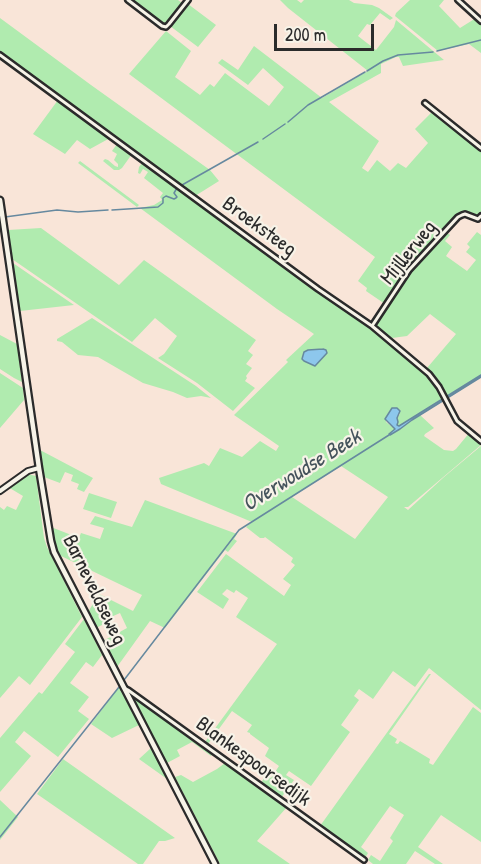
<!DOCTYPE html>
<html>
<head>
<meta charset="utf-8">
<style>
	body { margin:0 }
	#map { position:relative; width:481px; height:864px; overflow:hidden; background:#f9e5d8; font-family:"Patrick Hand",sans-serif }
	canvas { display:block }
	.scale { position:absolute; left:274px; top:24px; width:100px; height:27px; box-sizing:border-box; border:3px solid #2b2b2b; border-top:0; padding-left:8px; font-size:18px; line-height:21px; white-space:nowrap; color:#2b2b2b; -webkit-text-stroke:4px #f7f3e8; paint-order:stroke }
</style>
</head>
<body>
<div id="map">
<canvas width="481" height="864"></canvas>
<div class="scale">200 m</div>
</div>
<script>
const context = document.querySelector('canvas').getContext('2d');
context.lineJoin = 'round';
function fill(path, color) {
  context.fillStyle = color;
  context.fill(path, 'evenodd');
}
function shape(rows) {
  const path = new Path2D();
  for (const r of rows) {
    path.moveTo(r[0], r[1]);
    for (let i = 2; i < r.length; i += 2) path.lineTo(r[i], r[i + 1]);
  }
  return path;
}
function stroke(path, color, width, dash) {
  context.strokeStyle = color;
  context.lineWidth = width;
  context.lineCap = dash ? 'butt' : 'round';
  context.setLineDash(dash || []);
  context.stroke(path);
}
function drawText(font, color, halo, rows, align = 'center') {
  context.font = font + ' "Patrick Hand",sans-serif';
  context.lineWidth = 4.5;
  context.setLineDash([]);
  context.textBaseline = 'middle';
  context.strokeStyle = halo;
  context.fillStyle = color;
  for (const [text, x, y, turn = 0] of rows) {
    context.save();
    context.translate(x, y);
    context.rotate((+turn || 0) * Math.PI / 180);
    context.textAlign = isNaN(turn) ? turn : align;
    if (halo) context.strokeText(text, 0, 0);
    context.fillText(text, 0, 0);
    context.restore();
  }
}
fill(shape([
	[132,0,178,0,182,3,164,25],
	[280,0,297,0,301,3,304,0,349,0,354,3,372,5,379,8,393,18,390,20,380,13,370,25,367,24,358,36,376,50,394,27,396,20,444,60,403,66,399,57,396,57,381,64,381,73,329,102,379,141,362,168,368,172,377,160,390,171,398,163,406,168,428,143,415,129,433,111,481,150,481,213,477,216,472,216,464,211,459,215,407,270,404,277,385,304,366,291,367,288,358,281,375,257,129,74,166,31,191,51,175,77,200,95,210,84,214,87,225,73,269,106,284,87,263,68,248,85,218,63,222,59,238,70,254,46,322,98,368,71,288,8],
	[410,0,444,0,439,6,460,28,476,18,481,23,481,53,469,44,438,51,395,16,396,13],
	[188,4,216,25,198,47,170,26],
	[0,18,91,85,210,170,219,181,195,196,0,54],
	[58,100,62,103,110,138,90,149,77,140,65,154,33,134],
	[117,144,132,154,122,168,119,170,114,170,103,161,105,159,108,160,115,166,118,167,118,164,114,160,117,154,112,151],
	[80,161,139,205,137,207,78,163],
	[143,162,384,336,430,376,445,399,399,426,397,425,398,422,397,418,400,414,392,408,386,417,386,422,395,429,390,435,420,415,434,428,425,434,424,436,444,450,453,451,456,449,470,432,481,443,481,445,408,507,404,507,408,510,444,477,481,446,481,710,429,668,415,687,393,671,373,699,359,689,354,696,359,700,341,725,350,732,311,786,289,771,286,775,294,780,281,798,261,783,266,775,271,778,279,766,265,756,269,748,250,734,250,733,247,732,252,725,232,711,208,744,205,742,277,644,236,617,248,598,236,590,234,593,227,589,222,594,229,599,223,609,197,592,226,554,284,596,291,585,283,579,295,565,291,562,293,558,265,537,264,538,260,538,246,527,252,522,161,484,159,478,204,463,209,466,220,448,242,457,260,441,276,451,279,446,234,415,288,362,286,360,314,334,277,309,140,208,154,205,162,200,160,197,163,193,144,178,148,172,143,169,140,174,138,173,139,167],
	[341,466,388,497,355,539,292,497],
	[41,228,119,285,144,260,256,340,248,351,253,355,246,364,252,368,246,376,247,378,245,381,255,388,233,411,197,383,158,358,164,354,177,336,155,318,132,342,12,259,8,230],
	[446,232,450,235,445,241,452,247,446,256,467,271,476,260,466,252,470,247,467,244,477,232,481,235,481,375,447,398,433,374,427,368,456,334,430,314,407,336,392,338,376,326,377,321,400,289,411,269],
	[13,263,74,305,20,311],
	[92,318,196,386,211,398,201,396,187,398,173,392,143,383,98,357,78,355,62,342,57,341,57,339],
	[0,335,17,344,22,382,14,378,0,369],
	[0,373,23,388,24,400,0,428],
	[40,450,93,478,84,492,77,489,79,484,71,481,73,475,65,472,60,483,44,477],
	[27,474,36,476,44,538,47,547,82,617,30,685,19,676,0,698,0,507,4,510,7,506,16,510,23,496,8,487],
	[89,493,117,502,111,518,83,509],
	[145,500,237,534,234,539,237,541,228,552,225,550,165,628,150,621,117,667,103,641,127,628,120,613,111,617,112,620,96,628,88,612,99,594,133,611,142,595,59,555,54,541,51,527,79,538,81,533,100,539,104,528,90,524,95,516,132,527],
	[84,619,102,655,93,667,86,662,70,683,89,697,78,711,89,719,58,757,24,731,15,742,31,756,0,792,0,738,39,692,42,694,75,652,65,644],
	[429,674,431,674,389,734,397,739,395,743,398,744,400,741,430,759,429,763,433,765,473,707,481,713,481,842,441,815,418,847,443,864,435,864,415,851,406,864,373,864,368,860,371,855,380,861,393,841,390,838,404,815,390,806,361,847,368,853,365,858,320,826],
	[119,687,139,725,112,738,91,724],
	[131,695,213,753,211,756,192,742,177,750,180,756,167,763],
	[151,748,151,749,167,779,139,759],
	[63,759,175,838,165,841,159,841,143,864,138,864,37,794],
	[225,763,287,807,257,841,290,864,220,864,175,777,181,775,193,782,217,769],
	[0,800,18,817,0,840]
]), '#b0ebaf');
const water = shape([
	[323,349,326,350,327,353,315,366,304,361,302,359,304,352,308,350,323,349],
	[481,375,481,377,412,420,400,429,390,435,389,434,395,429,385,419,392,408,397,408,400,411,397,418,398,422,397,425,399,426,481,375]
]);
fill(water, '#8dc7ec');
stroke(water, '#66899f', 1.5);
stroke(shape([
	[437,51,481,40],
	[367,71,383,61,398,55,433,52],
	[288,122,308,105,365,72],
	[263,139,285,124],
	[182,185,258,142],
	[112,210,158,207,163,203,163,198,166,196,174,199,176,198,177,197,174,193,177,188],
	[5,217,57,210,78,212,108,210],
	[124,680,239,530,389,435],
	[0,837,119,687]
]), '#66899f', 1.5);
const minor = shape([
	[128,0,162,26,166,27,169,24,188,0],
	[458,0,481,21],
	[0,55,318,289,372,326,429,374,439,387,457,421,481,441],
	[425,103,481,148],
	[372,326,409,270,458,217,462,215,465,214,478,219,481,216],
	[124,688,128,690,364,860]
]);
const tertiary = shape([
	[0,491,28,471,39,468]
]);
const secondary = shape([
	[0,200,39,468,51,541,54,552,215,864]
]);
stroke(minor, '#2b2b2b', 8);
stroke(tertiary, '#2b2b2b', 8);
stroke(secondary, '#2b2b2b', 9);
stroke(minor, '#f7f3e8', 3);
stroke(tertiary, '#f7f3e8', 4);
stroke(secondary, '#f7f3e8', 4.5);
drawText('21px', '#2b2b2b', '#f7f3e8', [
	["Broeksteeg",259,227,36],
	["Mijllerweg",409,253,-51],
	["Barneveldseweg",94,590,64],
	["Blankespoorsedijk",253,762,36]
]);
drawText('italic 22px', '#44525b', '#f7f3e8', [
	["Overwoudse Beek",302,471,-32]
]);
</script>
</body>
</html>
